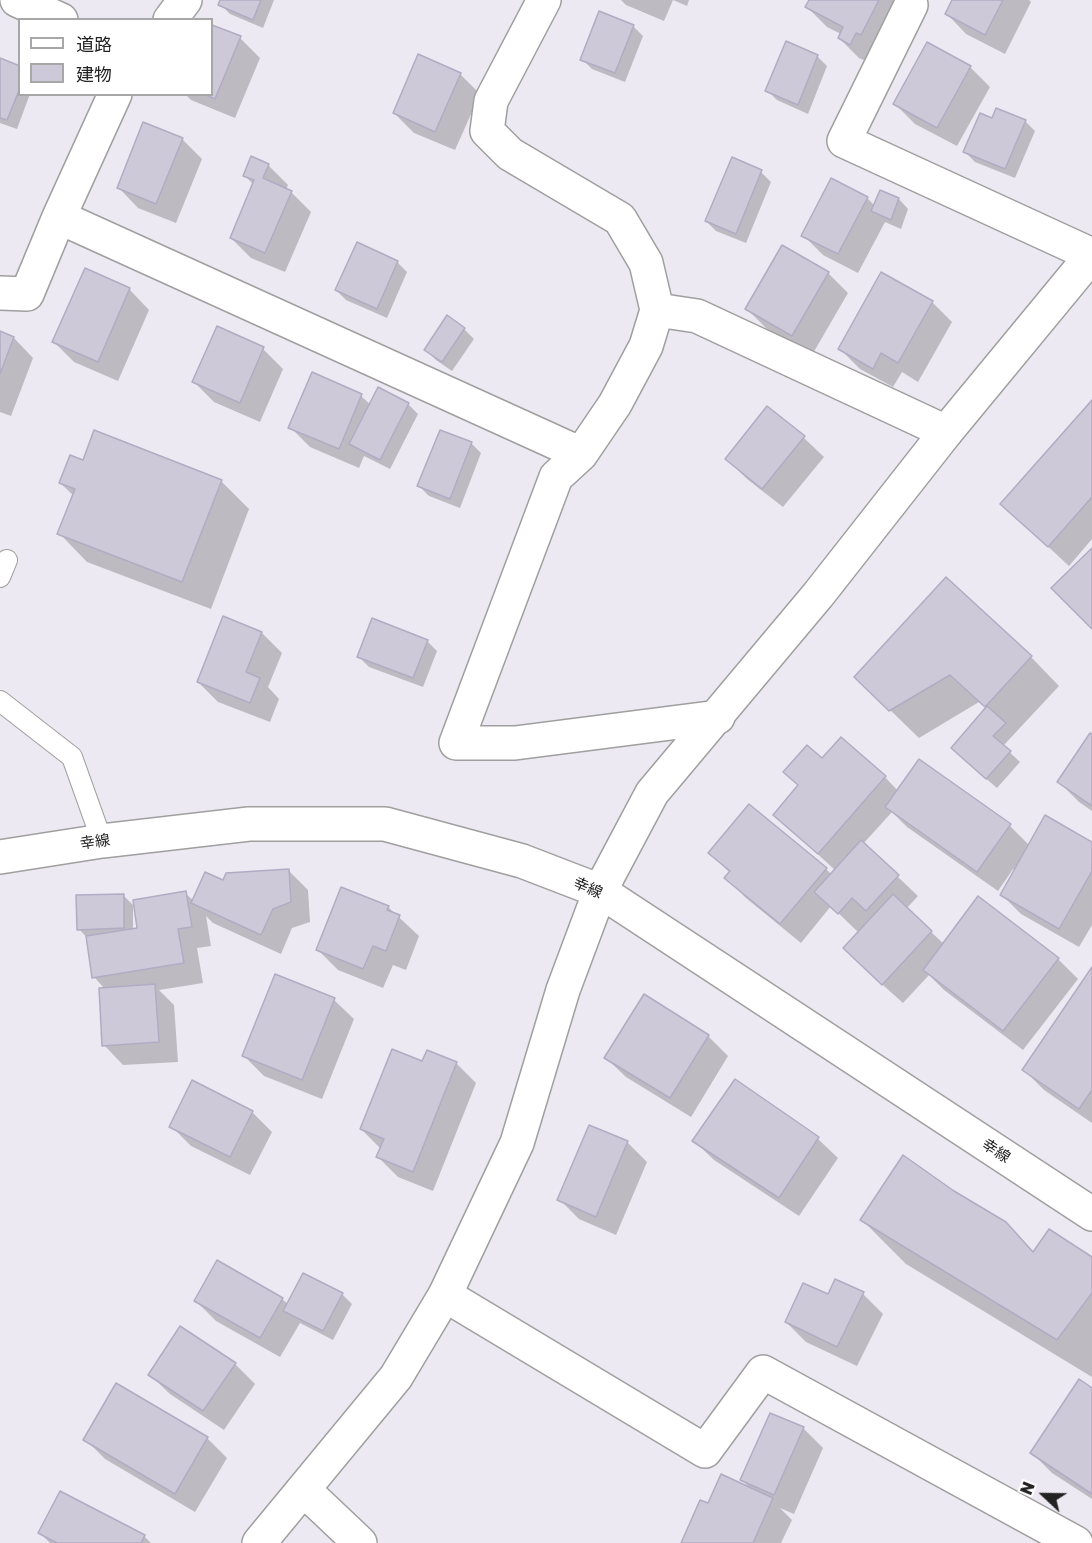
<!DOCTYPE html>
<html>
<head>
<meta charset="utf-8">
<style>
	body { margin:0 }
	#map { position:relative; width:1092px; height:1543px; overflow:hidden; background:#ede9f2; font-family:"Golos Text","Noto Sans JP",sans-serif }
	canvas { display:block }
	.legend { position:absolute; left:18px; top:18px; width:195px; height:78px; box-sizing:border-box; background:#fff; border:2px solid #a7a7a7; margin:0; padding:8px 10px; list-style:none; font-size:18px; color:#222 }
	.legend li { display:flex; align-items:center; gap:12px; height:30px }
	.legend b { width:30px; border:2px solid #a7a7a7 }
	.north { position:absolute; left:1014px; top:1465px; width:60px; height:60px; -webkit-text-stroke:4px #fff; paint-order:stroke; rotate:292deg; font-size:16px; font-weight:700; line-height:24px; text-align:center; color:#222 }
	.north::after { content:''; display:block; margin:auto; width:21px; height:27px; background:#222; clip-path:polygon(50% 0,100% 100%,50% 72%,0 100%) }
</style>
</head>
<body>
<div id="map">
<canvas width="1092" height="1543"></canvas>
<ul class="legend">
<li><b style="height:8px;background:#fff"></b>道路</li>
<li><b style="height:16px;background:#cdc9d9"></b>建物</li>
</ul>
<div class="north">N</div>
</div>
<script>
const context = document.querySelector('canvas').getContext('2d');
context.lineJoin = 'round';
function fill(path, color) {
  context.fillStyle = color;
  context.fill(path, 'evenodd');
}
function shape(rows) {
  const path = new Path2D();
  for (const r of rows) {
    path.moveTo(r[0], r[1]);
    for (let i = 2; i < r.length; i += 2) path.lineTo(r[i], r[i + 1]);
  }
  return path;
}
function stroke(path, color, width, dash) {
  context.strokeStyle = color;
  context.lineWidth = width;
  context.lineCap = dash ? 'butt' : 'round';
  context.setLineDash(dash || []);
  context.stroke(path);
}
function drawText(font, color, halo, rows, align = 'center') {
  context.font = font + ' "Golos Text","Noto Sans JP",sans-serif';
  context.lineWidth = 4.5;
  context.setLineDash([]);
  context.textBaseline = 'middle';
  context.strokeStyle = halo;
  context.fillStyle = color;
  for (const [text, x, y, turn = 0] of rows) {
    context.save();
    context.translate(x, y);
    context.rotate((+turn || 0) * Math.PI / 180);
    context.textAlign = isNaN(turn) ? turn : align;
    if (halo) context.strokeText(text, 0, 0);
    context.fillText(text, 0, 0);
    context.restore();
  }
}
fill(shape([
	[222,0,274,0,263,28,230,14,220,4],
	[621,0,673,0,664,21,626,5],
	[673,0,689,0,687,6],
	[811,0,896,0,870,63,859,58,839,38,841,34,827,27,807,7],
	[954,0,1029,0,1031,2,1005,54,966,34,947,14],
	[212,26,240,38,260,58,235,118,191,100,185,94,212,94],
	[633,26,643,36,625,82,592,69,582,59],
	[817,56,827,66,808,114,777,100,767,90],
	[0,60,20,67,20,94,30,94,17,129,0,123],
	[970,67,990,87,957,146,915,124,895,104],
	[460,74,480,94,455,150,414,133,394,113],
	[993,120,1025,121,1035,131,1015,178,975,162,965,152],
	[182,139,202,159,176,223,138,208,119,188],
	[733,159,761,172,771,182,746,243,716,231,706,221],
	[268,165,288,185,286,190,291,192,311,212,285,272,251,258,231,238,254,185,245,176],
	[867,198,875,206,899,199,908,209,901,229,885,222,858,273,823,255,803,235],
	[783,247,829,274,848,293,812,355,767,329,747,309],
	[397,262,407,272,387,318,346,300,336,290],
	[85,270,130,290,149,310,118,381,74,362,54,342],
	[932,302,952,322,918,382,902,372,893,387,860,369,840,349],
	[464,329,474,339,452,371,436,360,426,350],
	[0,333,14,338,33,358,11,416,0,412],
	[263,349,283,369,260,422,214,402,194,382],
	[379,389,408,404,418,414,390,469,364,456,359,468,310,447,290,427,361,396,371,405],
	[1092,402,1092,539,1069,566,1002,504],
	[804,438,824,457,783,507,747,479,727,459],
	[471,443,481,453,460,508,429,496,419,486],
	[84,462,221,481,249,509,211,609,87,562,59,533,74,496,60,483],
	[224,618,262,633,282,653,268,687,279,699,270,722,218,702,198,682],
	[427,641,437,651,423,687,369,667,359,657],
	[1031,657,1059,686,1003,746,1020,762,997,788,962,758,987,709,979,702,919,738,856,677],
	[1092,736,1092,811,1079,802,1059,782],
	[822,760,885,777,898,791,919,761,1010,826,1029,845,1092,844,1092,925,1079,947,1021,914,1001,894,1015,871,1013,869,998,891,907,827,892,812,863,844,918,896,906,909,944,944,1058,959,1078,979,1023,1050,944,990,929,975,903,1003,864,968,859,933,831,906,801,943,746,898,726,878,730,873,710,853,826,869,831,874,835,870,775,815],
	[288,870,308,890,310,922,292,928,281,954,213,923,206,916,211,946,197,948,203,983,159,990,174,1005,178,1062,123,1065,104,1045,105,989,94,977,88,939,79,929,123,895,133,905,133,930,139,929,185,893,194,901,224,882],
	[388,907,419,936,406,970,393,965,383,988,338,970,318,950],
	[1092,970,1092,1123,1044,1090,1024,1070],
	[644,996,708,1036,728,1056,691,1117,626,1077,606,1058],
	[334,1000,354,1019,322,1099,264,1076,244,1056],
	[423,1063,456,1063,476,1083,433,1191,398,1177,378,1157,381,1149,361,1129],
	[252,1112,272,1132,250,1175,191,1146,171,1126],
	[590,1127,627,1142,647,1162,616,1235,579,1219,559,1199],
	[818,1139,838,1158,799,1216,714,1160,694,1141],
	[953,1192,1005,1224,1034,1253,1092,1259,1092,1377,906,1264,862,1220],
	[342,1294,352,1304,333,1340,300,1323,280,1357,216,1321,196,1301,282,1299,288,1304],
	[863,1294,883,1314,857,1366,806,1342,786,1322,829,1296],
	[235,1364,255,1384,224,1430,170,1394,150,1375],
	[1092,1390,1092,1499,1052,1473,1032,1453],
	[803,1428,823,1448,794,1514,780,1508,792,1520,781,1543,683,1543,709,1505,752,1490,742,1480],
	[207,1438,227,1458,195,1512,105,1459,85,1439],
	[40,1533,144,1536,151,1543,50,1543]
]), '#0003');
const building = shape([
	[220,0,261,0,253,20,218,5,220,0],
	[809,0,879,0,861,35,856,33,850,45,838,38,843,27,805,7,809,0],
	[952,0,1003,0,985,35,945,14,952,0],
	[599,11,634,25,615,73,580,60,599,11],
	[212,25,241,36,215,99,204,94,212,94,212,25],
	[786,41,818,55,798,105,765,91,786,41],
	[927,42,971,66,937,128,893,104,927,42],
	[418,54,461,73,435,132,393,113,418,54],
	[0,58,20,66,20,88,7,120,0,118,0,58],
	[996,108,1026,120,1005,169,963,152,980,113,992,118,996,108],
	[143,122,183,138,156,204,117,188,143,122],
	[251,156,269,164,263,178,292,191,265,253,230,238,254,180,243,176,251,156],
	[732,157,762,170,736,234,705,221,732,157],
	[831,178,868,197,838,254,801,236,831,178],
	[880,190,899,198,891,220,871,211,880,190],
	[357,242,398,261,377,309,335,290,357,242],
	[782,245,829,272,792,336,745,309,782,245],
	[85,268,130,288,98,362,52,342,85,268],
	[881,272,933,301,898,363,881,353,873,369,838,349,881,272],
	[447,315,465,328,442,362,424,350,447,315],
	[217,326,264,347,240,403,192,382,217,326],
	[0,331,14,337,0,374,0,331],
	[312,372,362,394,339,449,288,428,312,372],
	[378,387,409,403,380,460,349,444,378,387],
	[1092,400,1092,497,1048,547,1000,504,1092,400],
	[767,406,805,436,762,489,725,459,767,406],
	[94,430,222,480,182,582,57,534,75,489,59,483,70,455,83,460,94,430],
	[440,430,472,442,450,499,417,486,440,430],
	[1092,548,1092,629,1051,588,1092,548],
	[946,577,1032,656,985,707,950,675,889,711,854,677,946,577],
	[223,616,262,632,246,672,260,678,250,703,197,682,223,616],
	[372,618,428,640,413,678,357,657,372,618],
	[987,706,1006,723,993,736,1011,751,986,779,951,748,987,706],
	[1090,733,1092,734,1092,806,1057,782,1090,733],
	[841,737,886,776,818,854,773,815,798,785,783,772,807,745,822,758,841,737],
	[919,759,1011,824,977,872,885,807,919,759],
	[749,804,827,868,780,924,724,878,730,871,708,853,749,804],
	[1045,815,1092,842,1092,871,1059,929,1000,895,1045,815],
	[861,840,899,875,866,911,852,898,838,914,814,892,861,840],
	[289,869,291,902,273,909,261,935,191,903,205,872,223,880,226,873,289,869],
	[341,887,389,906,387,910,400,915,386,951,373,946,363,969,316,950,341,887],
	[186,891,192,927,178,929,184,963,92,978,86,936,137,928,133,900,186,891],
	[124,894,124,928,77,930,76,895,124,894],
	[893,894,932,931,882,985,843,948,893,894],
	[978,896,1059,958,1003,1031,923,970,978,896],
	[1092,967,1092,1090,1079,1109,1022,1070,1092,967],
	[275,974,335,998,302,1080,242,1056,275,974],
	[155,984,159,1042,102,1046,99,988,155,984],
	[644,994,709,1035,670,1098,604,1058,644,994],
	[392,1049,422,1061,427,1050,457,1062,413,1172,376,1157,384,1139,360,1129,392,1049],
	[735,1079,819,1137,779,1198,692,1141,735,1079],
	[192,1080,253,1111,230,1157,169,1127,192,1080],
	[589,1125,628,1141,596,1217,557,1200,589,1125],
	[903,1155,954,1191,1006,1222,1033,1252,1049,1229,1092,1257,1092,1293,1057,1340,860,1220,903,1155],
	[217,1260,283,1298,260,1338,194,1301,217,1260],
	[303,1273,343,1293,323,1331,283,1311,303,1273],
	[835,1279,864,1292,837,1347,785,1322,803,1283,828,1294,835,1279],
	[180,1326,236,1363,203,1411,148,1375,180,1326],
	[1079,1379,1092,1388,1092,1494,1030,1453,1079,1379],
	[116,1383,208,1437,175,1494,83,1440,116,1383],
	[770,1413,804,1427,774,1495,740,1480,770,1413],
	[721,1474,773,1498,753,1543,681,1543,700,1500,708,1503,721,1474],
	[60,1491,145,1535,141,1543,57,1543,38,1533,60,1491]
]);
fill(building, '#cdc9d9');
stroke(building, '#b2abc3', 1.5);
const service = shape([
	[0,577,7,560],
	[0,701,72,757,102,841]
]);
const minor = shape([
	[17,0,61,20],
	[544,0,491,101,487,131,510,154,620,219,646,263,657,310,646,346,615,404,581,454,556,477,456,743,515,743,718,717],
	[911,5,844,141,1092,255],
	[170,20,185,0],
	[59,217,115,94],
	[0,293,27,294,59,217,581,454],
	[657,310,697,316,946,432],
	[445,1295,705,1451,763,1372,1076,1543],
	[304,1490,360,1543]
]);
const tertiary = shape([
	[0,857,102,841,249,824,385,824,522,861,600,891,1092,1214],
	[259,1543,396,1377,445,1295,517,1143,563,990,600,891,652,793,818,595,946,432,1092,255]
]);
stroke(service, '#9f9f9f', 22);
stroke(minor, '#9f9f9f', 36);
stroke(tertiary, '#9f9f9f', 36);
stroke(service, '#fff', 20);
stroke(minor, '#fff', 33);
stroke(tertiary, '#fff', 33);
drawText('15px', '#222', '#fff', [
	["幸線",95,842,-8],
	["幸線",588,888,24],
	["幸線",996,1151,33]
]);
</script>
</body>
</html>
